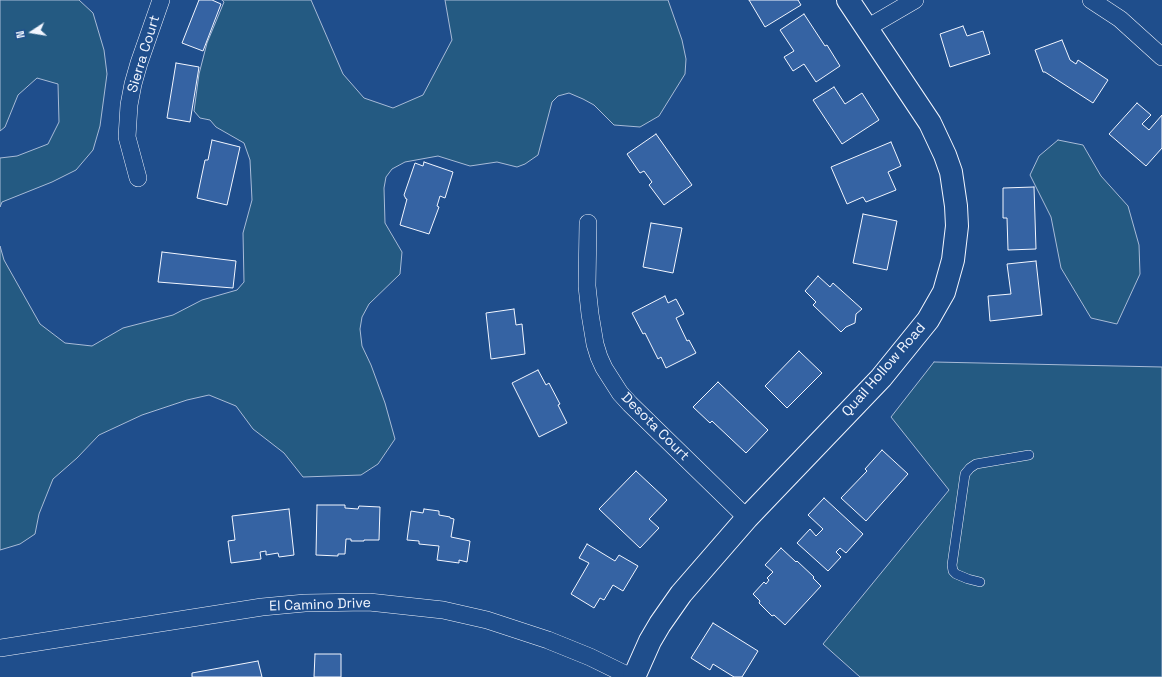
<!DOCTYPE html>
<html>
<head>
<meta charset="utf-8">
<style>
	body { margin:0 }
	#map { position:relative; width:1162px; height:677px; overflow:hidden; background:#1f4e8c; font-family:"Space Grotesk",sans-serif }
	canvas { display:block }
	.north { position:absolute; left:12px; top:12px; width:40px; height:40px; -webkit-text-stroke:3px #1f4e8c; paint-order:stroke; rotate:258deg; font-size:11px; font-weight:700; line-height:16px; text-align:center; color:#f2f6ff }
	.north::after { content:''; display:block; margin:auto; width:14px; height:18px; background:#f2f6ff; clip-path:polygon(50% 0,100% 100%,50% 72%,0 100%) }
</style>
</head>
<body>
<div id="map">
<canvas width="1162" height="677"></canvas>
<div class="north">N</div>
</div>
<script>
const context = document.querySelector('canvas').getContext('2d');
context.lineJoin = 'round';
function fill(path, color) {
  context.fillStyle = color;
  context.fill(path, 'evenodd');
}
function shape(rows) {
  const path = new Path2D();
  for (const r of rows) {
    path.moveTo(r[0], r[1]);
    for (let i = 2; i < r.length; i += 2) path.lineTo(r[i], r[i + 1]);
  }
  return path;
}
function stroke(path, color, width, dash) {
  context.strokeStyle = color;
  context.lineWidth = width;
  context.lineCap = dash ? 'butt' : 'round';
  context.setLineDash(dash || []);
  context.stroke(path);
}
function drawText(font, color, halo, rows, align = 'center') {
  context.font = font + ' "Space Grotesk",sans-serif';
  context.lineWidth = 3;
  context.setLineDash([]);
  context.textBaseline = 'middle';
  context.strokeStyle = halo;
  context.fillStyle = color;
  for (const [text, x, y, turn = 0] of rows) {
    context.save();
    context.translate(x, y);
    context.rotate((+turn || 0) * Math.PI / 180);
    context.textAlign = isNaN(turn) ? turn : align;
    if (halo) context.strokeText(text, 0, 0);
    context.fillText(text, 0, 0);
    context.restore();
  }
}
const green = shape([
	[0,0,79,0,93,13,104,50,107,74,100,126,93,150,76,170,52,182,2,202,0,207,0,158,17,156,48,144,59,122,58,84,37,78,18,95,5,127,0,131,0,0],
	[222,0,311,0,343,74,364,98,393,108,423,95,452,40,445,0,668,0,682,40,686,59,685,74,659,116,640,127,614,125,594,105,583,99,569,93,558,96,552,102,538,155,525,164,517,167,497,162,470,166,438,156,405,162,392,169,386,177,384,188,385,223,402,252,400,274,369,304,362,317,360,329,362,346,371,365,385,403,395,439,378,464,361,475,303,477,284,453,253,429,236,406,209,395,187,400,142,415,99,435,77,458,53,479,39,514,35,534,20,544,0,550,0,246,4,260,40,324,65,343,92,346,123,328,173,315,202,300,237,290,244,282,243,233,252,200,250,160,244,143,216,127,210,120,200,118,194,111,199,74,207,43,224,2,222,0],
	[1058,140,1083,145,1101,176,1128,206,1139,245,1140,274,1117,324,1091,318,1061,268,1051,217,1030,175,1039,156,1058,140],
	[934,362,1162,367,1162,677,860,677,823,644,949,490,891,417,934,362]
]);
fill(green, '#245a82');
stroke(green, '#a8bbd7', 1);
const building = shape([
	[199,0,212,0,221,4,203,51,182,43,199,0],
	[749,0,798,0,801,5,765,27,749,0],
	[804,14,825,46,827,45,840,66,816,82,804,64,793,71,784,57,794,51,780,30,804,14],
	[963,26,967,36,983,31,990,54,950,67,940,34,963,26],
	[1062,40,1070,60,1076,64,1078,60,1108,80,1093,103,1045,72,1043,72,1035,50,1062,40],
	[176,63,199,67,190,122,167,118,176,63],
	[834,87,845,104,862,93,879,120,842,144,813,100,834,87],
	[1137,103,1151,115,1142,124,1149,130,1162,115,1162,148,1146,166,1109,134,1137,103],
	[656,134,692,185,664,205,649,185,652,182,644,171,640,173,627,154,656,134],
	[212,140,240,147,227,205,197,198,205,160,208,160,212,140],
	[891,142,901,166,888,172,896,190,866,202,863,197,847,204,831,167,891,142],
	[424,162,453,172,445,198,440,196,437,206,439,207,429,234,400,225,407,199,406,199,404,195,415,163,423,166,424,162],
	[1034,187,1036,249,1008,250,1007,218,1003,218,1003,188,1034,187],
	[863,214,897,221,887,270,853,263,863,214],
	[651,223,682,228,673,273,643,267,651,223],
	[162,252,236,261,233,288,158,282,162,252],
	[1036,261,1042,315,990,321,988,296,1011,294,1007,264,1036,261],
	[818,276,830,287,833,283,862,309,856,314,855,323,846,327,841,332,813,305,816,302,805,291,818,276],
	[665,296,668,303,676,299,684,314,676,318,687,341,689,340,696,353,666,368,661,357,658,359,645,333,643,334,632,313,665,296],
	[514,309,516,325,522,324,525,354,491,359,486,313,514,309],
	[799,351,822,373,787,408,765,386,799,351],
	[538,370,546,385,549,383,560,404,558,405,567,423,539,437,512,383,538,370],
	[718,382,768,430,746,453,712,421,710,423,693,407,718,382],
	[882,450,908,474,866,521,841,498,867,471,865,469,882,450],
	[636,471,667,500,649,519,659,528,640,548,599,509,636,471],
	[824,498,863,534,846,553,840,548,836,552,841,557,828,571,797,543,810,529,816,536,823,529,808,515,824,498],
	[317,505,345,505,345,508,358,509,359,506,380,507,379,540,364,540,364,541,351,541,351,539,346,539,345,554,338,554,338,556,316,555,317,505],
	[289,509,294,555,279,557,278,553,266,555,266,551,260,552,261,559,231,563,228,541,235,540,232,516,289,509],
	[424,509,439,511,439,515,450,517,450,518,454,519,451,537,470,541,467,562,459,560,459,563,437,560,439,546,419,544,419,541,407,540,411,511,423,513,424,509],
	[587,544,615,561,619,555,638,566,623,591,613,585,604,600,600,598,594,608,571,594,589,563,579,558,587,544],
	[781,548,796,562,797,561,814,577,813,578,821,586,785,625,774,615,772,616,759,603,760,601,753,594,764,582,766,584,769,580,767,578,773,572,765,565,781,548],
	[713,623,758,651,742,677,734,677,713,664,710,670,691,658,713,623],
	[315,654,341,654,341,677,314,677,315,654],
	[258,661,262,677,192,677,192,673,258,661]
]);
fill(building, '#3563a3');
stroke(building, '#f2f6ff', 1);
const service = shape([
	[980,582,968,579,956,574,953,571,952,565,965,474,970,468,976,464,1029,455]
]);
const minor = shape([
	[1091,0,1120,19,1162,57],
	[867,28,915,0],
	[138,178,127,137,129,105,133,84,139,63,161,0],
	[588,223,587,286,590,314,595,344,599,357,604,368,620,393,630,404,747,518],
	[0,648,262,607,305,603,369,602,443,610,487,620,548,640,590,657,631,677]
]);
const tertiary = shape([
	[634,677,650,641,660,624,681,594,747,518,881,378,928,320,944,292,953,260,957,226,956,206,951,172,945,155,930,123,848,0]
]);
stroke(service, '#f2f6ff', 10);
stroke(minor, '#f2f6ff', 18);
stroke(tertiary, '#f2f6ff', 24);
stroke(service, '#1f4e8c', 9);
stroke(minor, '#1f4e8c', 17);
stroke(tertiary, '#1f4e8c', 22);
drawText('14px', '#f2f6ff', '#1f4e8c', [
	["Sierra Court",144,54,-73],
	["Quail Hollow Road",884,370,-49],
	["Desota Court",655,427,45],
	["El Camino Drive",320,605,-2]
]);
</script>
</body>
</html>
